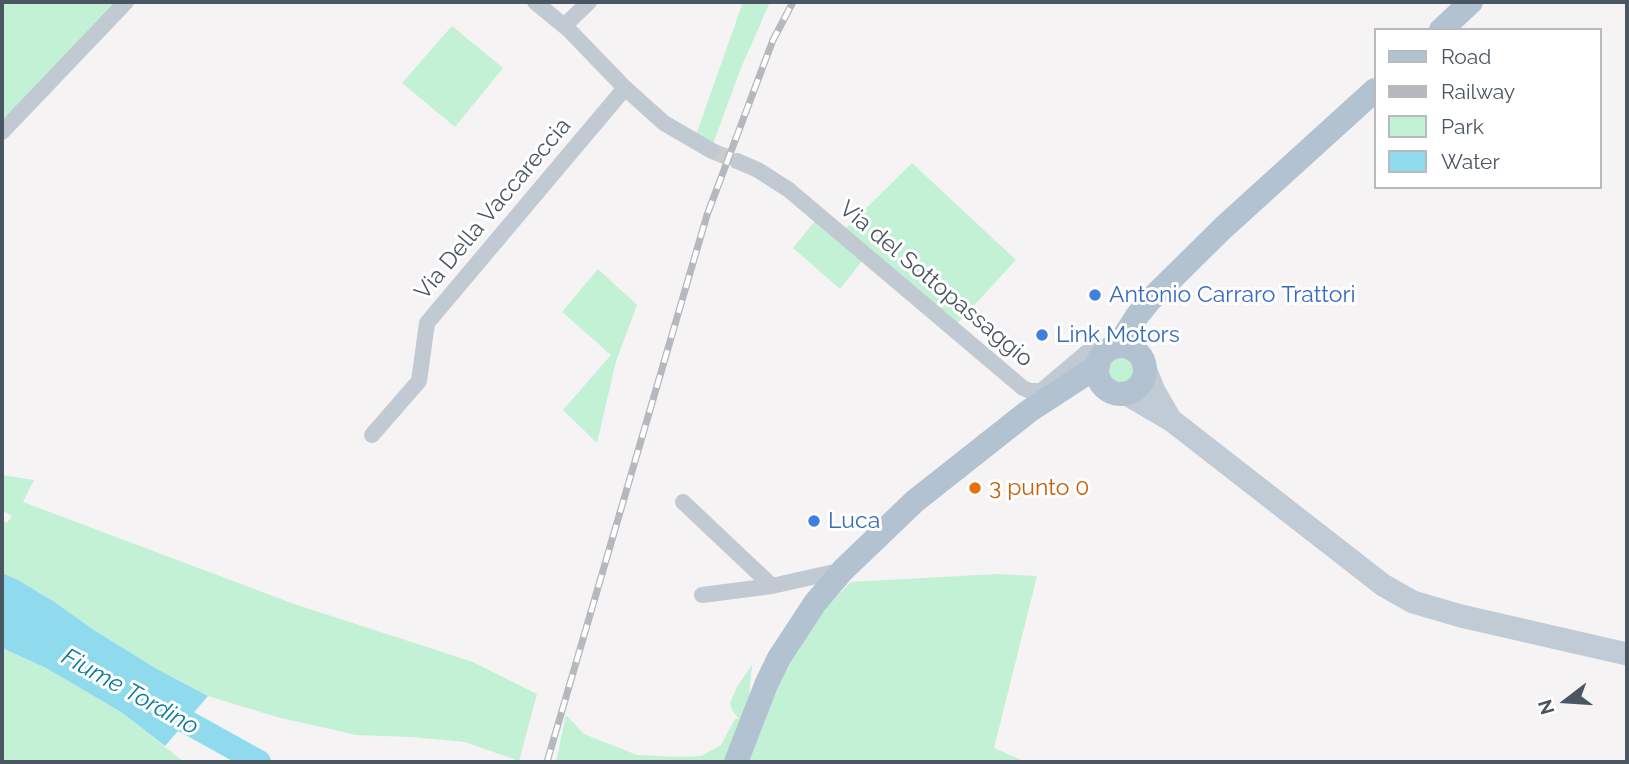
<!DOCTYPE html>
<html>
<head>
<meta charset="utf-8">
<style>
	body { margin:0 }
	#map { position:relative; width:1629px; height:764px; overflow:hidden; background:#f5f3f3; font-family:Raleway,sans-serif }
	canvas { display:block }
	.frame { position:absolute; inset:0; border:4px solid #4a5661; pointer-events:none }
	.legend { position:absolute; left:1374px; top:28px; width:228px; height:161px; box-sizing:border-box; background:#fff; border:2px solid #b7bbc0; margin:0; padding:9px 12px; list-style:none; font-size:21px; color:#4a5661 }
	.legend li { display:flex; align-items:center; gap:14px; height:35px }
	.legend b { width:35px; border:2px solid #b7bbc0 }
	.north { position:absolute; left:1531px; top:666px; width:70px; height:70px; -webkit-text-stroke:5px #fff; paint-order:stroke; rotate:253deg; font-size:19px; font-weight:700; line-height:28px; text-align:center; color:#4a5661 }
	.north::after { content:''; display:block; margin:auto; width:24px; height:32px; background:#4a5661; clip-path:polygon(50% 0,100% 100%,50% 72%,0 100%) }
</style>
</head>
<body>
<div id="map">
<canvas width="1629" height="764"></canvas>
<div class="frame"></div>
<ul class="legend">
<li><b style="height:9px;background:#b3c2d1"></b>Road</li>
<li><b style="height:9px;background:#b5b8bd"></b>Railway</li>
<li><b style="height:19px;background:#c3f1d5"></b>Park</li>
<li><b style="height:19px;background:#90daee"></b>Water</li>
</ul>
<div class="north">N</div>
</div>
<script>
const context = document.querySelector('canvas').getContext('2d');
context.lineJoin = 'round';
function fill(path, color) {
  context.fillStyle = color;
  context.fill(path, 'evenodd');
}
function shape(rows) {
  const path = new Path2D();
  for (const r of rows) {
    if (r.length === 3) {
      path.moveTo(r[0] + r[2], r[1]);
      path.arc(r[0], r[1], r[2], 0, 2 * Math.PI);
      continue;
    }
    path.moveTo(r[0], r[1]);
    for (let i = 2; i < r.length; i += 2) path.lineTo(r[i], r[i + 1]);
  }
  return path;
}
function stroke(path, color, width, dash) {
  context.strokeStyle = color;
  context.lineWidth = width;
  context.lineCap = dash ? 'butt' : 'round';
  context.setLineDash(dash || []);
  context.stroke(path);
}
function drawText(font, color, halo, rows, align = 'center') {
  context.font = font + ' Raleway,sans-serif';
  context.lineWidth = 6;
  context.setLineDash([]);
  context.textBaseline = 'middle';
  context.strokeStyle = halo;
  context.fillStyle = color;
  for (const [text, x, y, turn = 0] of rows) {
    context.save();
    context.translate(x, y);
    context.rotate((+turn || 0) * Math.PI / 180);
    context.textAlign = isNaN(turn) ? turn : align;
    if (halo) context.strokeText(text, 0, 0);
    context.fillText(text, 0, 0);
    context.restore();
  }
}
fill(shape([
	[2,2,119,2,2,126],
	[743,2,770,2,741,68,713,144,696,135],
	[452,26,503,68,455,127,402,83],
	[912,163,1016,260,955,326,842,232],
	[815,221,862,261,840,289,793,248],
	[598,269,637,305,616,361,597,443,563,410,611,355,562,312],
	[1123,350,1129,352,1138,361,1137,379,1128,387,1116,387,1106,381,1103,375,1106,357],
	[2,475,34,480,23,502,294,604,473,662,537,694,519,761,465,742,412,737,356,735,277,717,208,696,157,669,94,630,53,601,18,580,2,573,2,520,7,523,12,516,2,510],
	[997,574,1037,576,994,748,1026,762,556,762,566,715,584,734,637,755,681,757,701,756,721,745,735,719,739,719,732,710,730,703,737,687,752,665,749,697,773,698,798,647,819,615,851,582],
	[2,648,46,668,121,712,184,762,2,762]
]), '#c3f1d5');
fill(shape([
	[2,573,18,580,53,601,94,630,157,669,208,696,165,746,121,712,46,668,2,648]
]), '#90daee');
stroke(shape([
	[158,706,259,762]
]), '#90daee', 24);
stroke(shape([
	[712,151,737,161]
]), '#caccce', 16, [16, 8]);
stroke(shape([
	[535,2,568,29,625,88,664,123,712,151],
	[564,26,589,2],
	[2,132,126,2],
	[737,161,758,170,789,190,1023,388,1030,391,1041,391,1092,348,1096,348,1103,354],
	[372,435,419,381,427,323,625,88],
	[683,502,772,586,843,570],
	[702,595,772,586]
]), '#c1cad2', 16);
stroke(shape([
	[1144,366,1154,391,1169,417],
	[1125,393,1171,420,1383,585,1413,602,1461,616,1627,654]
]), '#c1cbd6', 23);
stroke(shape([
	[1441,30,1471,2],
	[1118,346,1137,316,1150,300,1223,228,1375,90],
	[1121,370,24],
	[736,762,766,685,779,658,815,603,843,570,915,501,1029,411,1098,366]
]), '#b3c2d1', 24);
const rail = shape([
	[547,762,707,215,773,40,793,2]
]);
stroke(rail, '#b5b8bd', 7);
stroke(rail, '#fff', 4.5, [13]);
for (const [x, y, r, color] of [
	[1095,295,7,"#3f7fe0"],
	[1042,335,7,"#3f7fe0"],
	[975,488,7,"#e8710a"],
	[814,521,7,"#3f7fe0"]
]) {
  const dot = new Path2D();
  dot.arc(x, y, r, 0, 2 * Math.PI);
  context.fillStyle = color;
  context.fill(dot);
  stroke(dot, '#fff', 2.5);
}
drawText('23px', '#4a5661', '#fff', [
	["Via Della Vaccareccia",493,209,-50],
	["Via del Sottopassaggio",936,284,40]
]);
drawText('23px', '#366cbe', '#fff', [
	["Antonio Carraro Trattori",1109,295],
	["Link Motors",1056,335],
	["Luca",828,521]
], 'left');
drawText('23px', '#c56008', '#fff', [
	["3 punto 0",989,488]
], 'left');
drawText('italic 24px', '#0c7c9b', '#fff', [
	["Fiume Tordino",130,692,29]
]);
</script>
</body>
</html>
